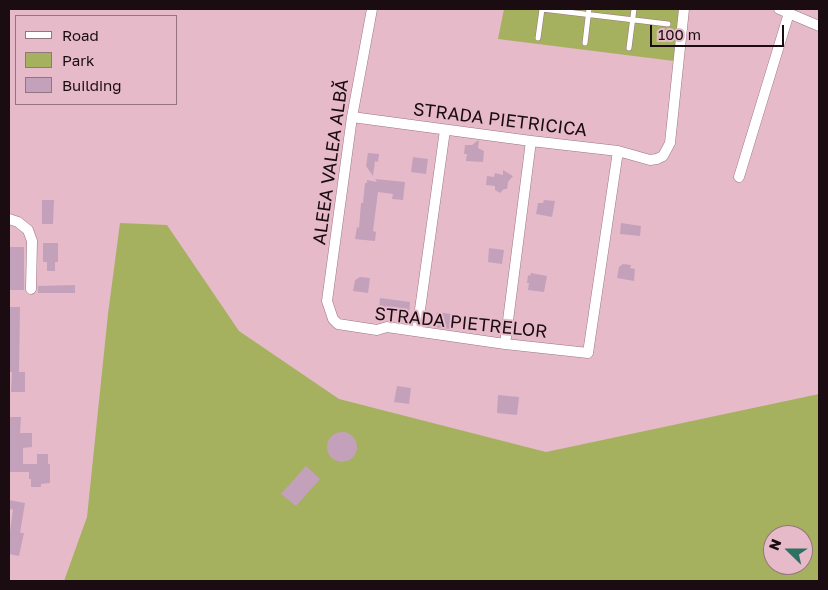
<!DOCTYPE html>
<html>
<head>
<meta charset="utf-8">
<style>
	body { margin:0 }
	#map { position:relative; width:828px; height:590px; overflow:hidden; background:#e6bac9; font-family:"Golos Text",sans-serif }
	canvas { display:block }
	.frame { position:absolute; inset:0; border:10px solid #1a0c11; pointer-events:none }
	.legend { position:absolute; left:15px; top:15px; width:162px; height:90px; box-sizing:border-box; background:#e6bac9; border:1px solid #94747f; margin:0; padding:6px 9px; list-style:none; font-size:15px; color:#1a0c11 }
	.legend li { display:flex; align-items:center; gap:10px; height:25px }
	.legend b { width:25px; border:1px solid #94747f }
	.north { position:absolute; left:763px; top:525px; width:50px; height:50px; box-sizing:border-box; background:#e6bac9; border:1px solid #94747f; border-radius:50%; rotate:292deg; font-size:14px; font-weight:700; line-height:20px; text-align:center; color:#1a0c11 }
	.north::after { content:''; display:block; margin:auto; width:18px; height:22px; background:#2e7162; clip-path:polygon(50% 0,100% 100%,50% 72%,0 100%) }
	.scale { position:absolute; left:650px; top:25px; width:134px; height:22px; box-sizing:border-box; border:2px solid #1a0c11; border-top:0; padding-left:6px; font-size:15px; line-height:18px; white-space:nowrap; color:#1a0c11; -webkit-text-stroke:4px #e6bac9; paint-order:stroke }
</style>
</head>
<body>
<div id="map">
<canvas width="828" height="590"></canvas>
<div class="frame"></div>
<ul class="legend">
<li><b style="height:6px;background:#fff"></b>Road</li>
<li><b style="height:14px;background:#a5b15f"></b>Park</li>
<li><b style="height:14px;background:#c4a1bb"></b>Building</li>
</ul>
<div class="north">N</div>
<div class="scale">100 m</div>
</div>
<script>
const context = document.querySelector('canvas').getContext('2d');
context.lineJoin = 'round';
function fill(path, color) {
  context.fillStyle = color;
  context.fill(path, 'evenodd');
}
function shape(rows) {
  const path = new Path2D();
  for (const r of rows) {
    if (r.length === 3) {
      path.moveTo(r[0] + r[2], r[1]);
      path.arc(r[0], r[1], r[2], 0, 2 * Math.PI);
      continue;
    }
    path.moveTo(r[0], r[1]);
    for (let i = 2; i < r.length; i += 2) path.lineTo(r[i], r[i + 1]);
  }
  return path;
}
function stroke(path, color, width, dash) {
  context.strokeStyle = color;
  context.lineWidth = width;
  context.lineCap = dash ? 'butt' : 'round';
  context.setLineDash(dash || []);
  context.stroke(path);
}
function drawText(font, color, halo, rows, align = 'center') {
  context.font = font + ' "Golos Text",sans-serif';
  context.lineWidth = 4;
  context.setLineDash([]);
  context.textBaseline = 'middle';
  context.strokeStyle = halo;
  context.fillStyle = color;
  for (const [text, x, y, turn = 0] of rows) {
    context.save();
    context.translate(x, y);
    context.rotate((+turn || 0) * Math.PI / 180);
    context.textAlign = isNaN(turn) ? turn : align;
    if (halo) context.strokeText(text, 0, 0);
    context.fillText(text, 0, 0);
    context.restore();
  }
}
fill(shape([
	[504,9,680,9,674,61,498,39],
	[120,223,167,225,239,331,339,399,546,452,819,394,819,581,64,581,87,517,108,314],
	[773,535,803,535,803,565,773,565]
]), '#a5b15f');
fill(shape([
	[477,141,479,141,478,148,484,151,483,162,466,161,467,154,464,154,465,145,472,145],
	[368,153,379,154,378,162,375,161,373,176,366,166],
	[413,157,428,159,426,174,411,172],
	[503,170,513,176,508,182,507,189,504,189,500,193,495,190,495,186,486,185,487,176,494,177,495,173,503,175],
	[375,179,405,182,403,200,392,199,393,194,378,192,373,231,376,232,375,241,355,239,357,227,359,228,361,203,363,203,365,183,367,183,367,180,377,182],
	[42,200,54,200,53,224,42,224],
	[544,200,555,201,552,217,536,214,538,203,543,203],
	[621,223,641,226,640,236,620,234],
	[43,243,58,243,58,262,55,262,55,271,47,271,47,262,43,262],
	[9,247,24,247,24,290,9,290],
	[489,248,504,250,502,264,488,262],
	[623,264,631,265,630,268,635,269,634,281,617,278,619,267],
	[531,273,547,276,544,292,528,290,529,283,527,283,528,275,530,276],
	[360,277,370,278,368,293,353,291,355,280],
	[75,285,75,293,38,293,38,286],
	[380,298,410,302,409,315,379,311],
	[9,307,20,307,19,372,25,372,25,392,11,392,12,372,9,372],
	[437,312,451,314,449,329,434,327],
	[397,386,411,388,409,404,394,402],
	[498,395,519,397,517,415,497,413],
	[9,417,21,417,20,433,32,433,32,447,23,448,23,464,37,464,37,454,48,454,48,464,50,464,50,483,41,484,41,487,31,487,31,479,29,479,29,472,9,472],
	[342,447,15],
	[306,466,320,479,296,506,281,494],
	[9,500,25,503,20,533,24,533,19,556,9,554,9,538,13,510,9,508]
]), '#c4a1bb');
const service = shape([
	[542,9,668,24],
	[538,38,542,9],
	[585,43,589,9],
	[629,48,634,9]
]);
const minor = shape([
	[372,9,352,117,327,301,333,319,338,324,377,330,387,327,505,344,588,353,618,151],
	[779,9,819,26],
	[352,117,531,141,618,151,650,160,657,159,663,156,670,143,684,9],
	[739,177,789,13],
	[9,219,18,222,28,230,32,241,31,289],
	[417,331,445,130],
	[505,344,531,141]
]);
stroke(service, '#9c7482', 6);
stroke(minor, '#9c7482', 11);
stroke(service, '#fff', 5);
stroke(minor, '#fff', 10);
drawText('18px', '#1a0c11', '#e6bac9', [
	["STRADA PIETRICICA",500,120,7],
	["ALEEA VALEA ALBĂ",331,162,-82],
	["STRADA PIETRELOR",461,323,6]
]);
</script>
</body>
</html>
